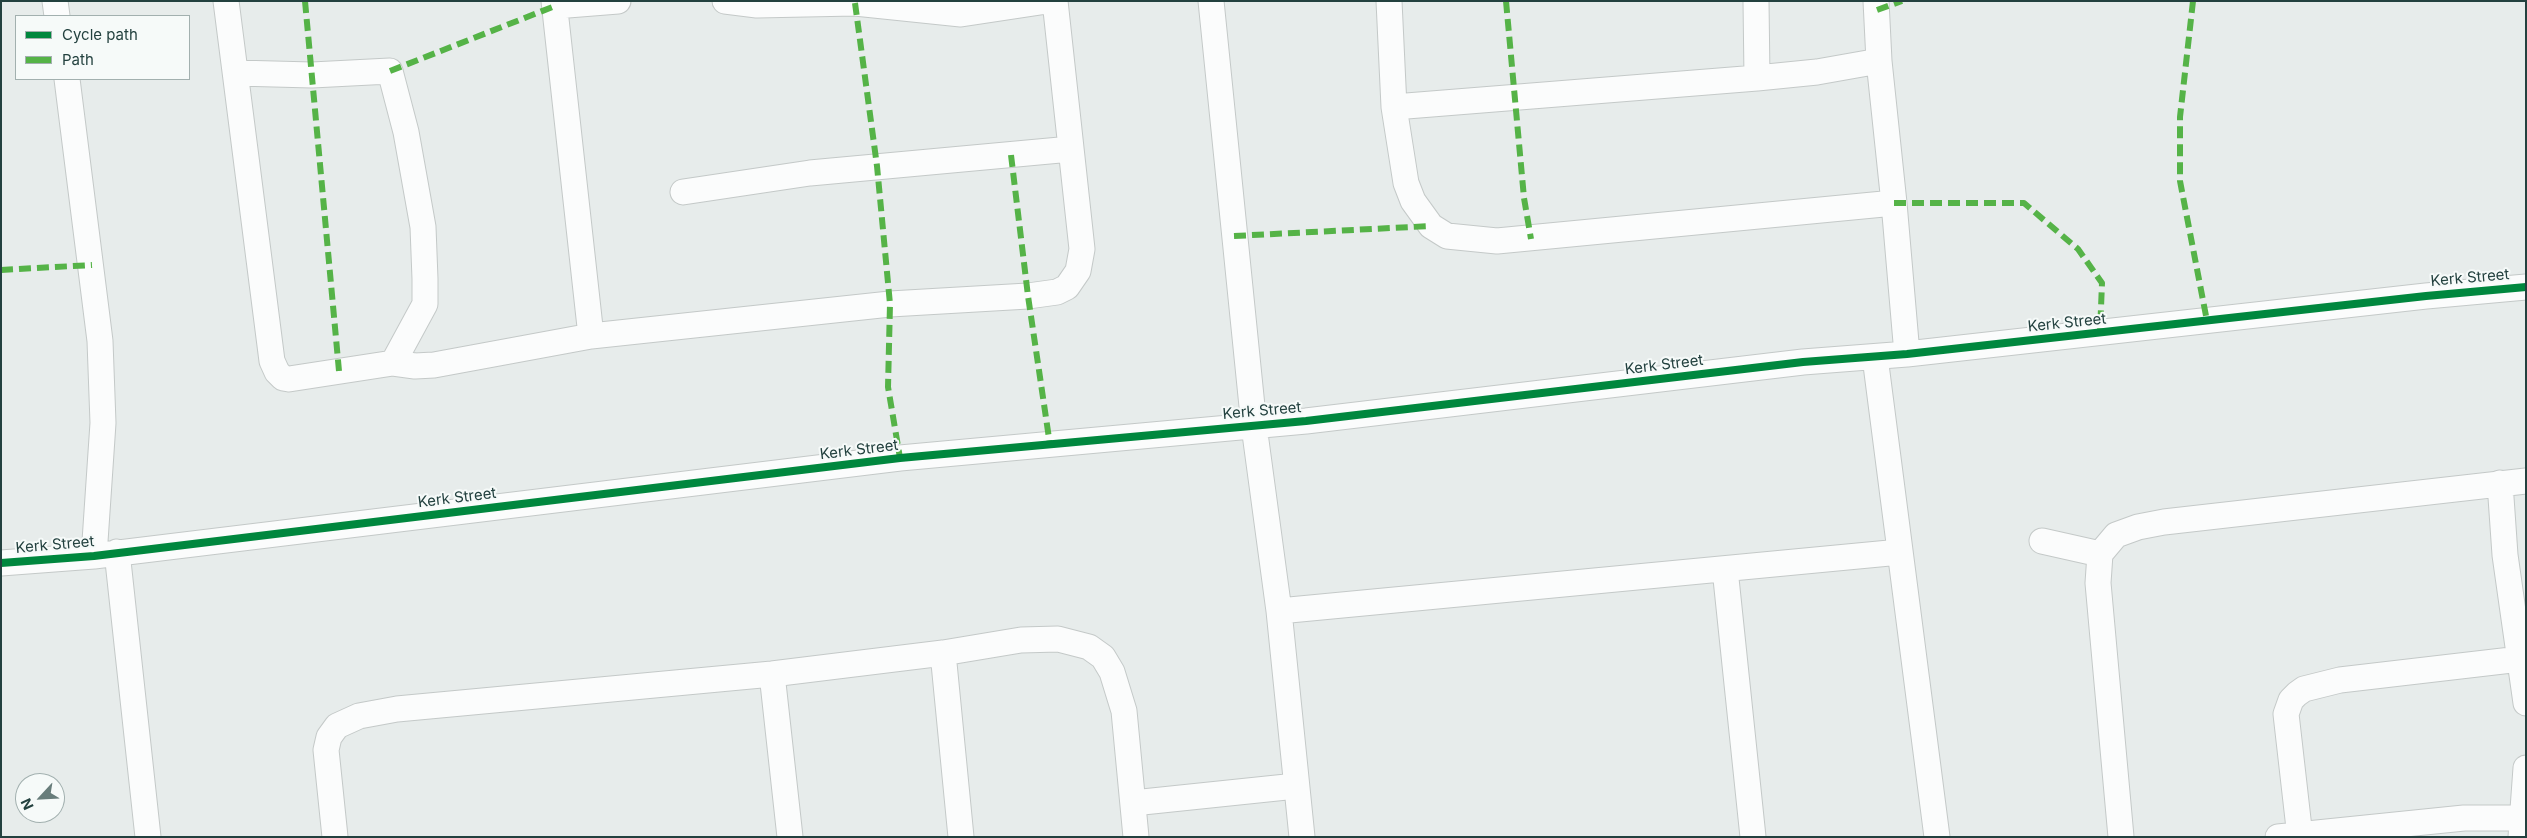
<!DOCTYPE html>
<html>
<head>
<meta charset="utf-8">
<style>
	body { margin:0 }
	#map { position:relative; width:2527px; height:838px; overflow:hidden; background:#e7eceb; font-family:Inter,sans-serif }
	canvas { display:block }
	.frame { position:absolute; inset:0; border:2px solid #23413f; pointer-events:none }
	.legend { position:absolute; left:15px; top:15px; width:175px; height:65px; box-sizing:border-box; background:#f6faf9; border:1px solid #a2b0af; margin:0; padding:6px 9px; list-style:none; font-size:15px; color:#23413f }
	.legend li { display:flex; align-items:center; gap:10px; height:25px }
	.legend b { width:25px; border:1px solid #a2b0af }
	.north { position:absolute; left:15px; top:773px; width:50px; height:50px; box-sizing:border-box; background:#f6faf9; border:1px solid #a2b0af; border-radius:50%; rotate:245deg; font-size:14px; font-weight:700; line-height:20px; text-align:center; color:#23413f }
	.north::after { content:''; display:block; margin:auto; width:18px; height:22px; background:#687d7b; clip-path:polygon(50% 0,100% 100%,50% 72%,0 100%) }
</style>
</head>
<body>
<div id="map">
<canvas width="2527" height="838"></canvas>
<div class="frame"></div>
<ul class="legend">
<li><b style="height:6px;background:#00873e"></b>Cycle path</li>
<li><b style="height:6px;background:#55b347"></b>Path</li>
</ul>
<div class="north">N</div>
</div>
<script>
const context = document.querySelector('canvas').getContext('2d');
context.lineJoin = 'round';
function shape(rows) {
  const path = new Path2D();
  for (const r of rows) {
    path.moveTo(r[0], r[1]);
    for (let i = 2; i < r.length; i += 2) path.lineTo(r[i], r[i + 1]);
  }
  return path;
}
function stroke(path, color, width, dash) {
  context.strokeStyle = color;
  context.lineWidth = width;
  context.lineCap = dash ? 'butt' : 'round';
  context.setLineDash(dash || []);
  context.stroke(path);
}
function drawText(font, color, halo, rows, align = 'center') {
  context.font = font + ' Inter,sans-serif';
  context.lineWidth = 4;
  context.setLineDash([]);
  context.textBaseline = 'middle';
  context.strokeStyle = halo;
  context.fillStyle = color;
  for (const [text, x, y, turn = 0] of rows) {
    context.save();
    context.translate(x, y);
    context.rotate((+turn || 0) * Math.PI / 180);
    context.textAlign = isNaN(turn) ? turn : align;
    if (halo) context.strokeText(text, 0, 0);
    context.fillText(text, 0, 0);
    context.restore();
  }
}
const minor = shape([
	[55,1,57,16],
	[226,1,272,361,277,372,283,378,289,379,393,363,415,366,434,365,591,336,890,304,1028,296,1057,292,1067,287,1078,271,1082,249,1055,1],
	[554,1,591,336],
	[725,1,757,5,855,3,961,14,1047,1],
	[1211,1,1254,426,1279,611,1302,837],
	[1389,1,1394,107,1406,183,1413,201,1431,226,1447,236,1497,241,1894,203],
	[1756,1,1757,78,1817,72,1879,61],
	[1876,1,1879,61,1894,203,1907,354],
	[555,6,618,1],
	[236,73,312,75,390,71,406,132,423,227,425,279,425,304,393,363],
	[67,79,100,341,103,423,94,556],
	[1394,107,1757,78],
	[683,192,810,173,1071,149],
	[1875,357,1937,837],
	[2500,483,2505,555,2526,703],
	[2042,541,2100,554],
	[117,552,148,837],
	[1,563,94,556,900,458,1306,421,1803,362,1907,354,2426,296,2526,287],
	[1725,569,1753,837],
	[1279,611,1900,552],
	[943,653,961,837],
	[772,674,790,837],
	[1133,803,1296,786],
	[335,837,326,750,329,737,337,726,359,716,397,709,772,674,943,653,1021,640,1058,639,1089,647,1103,657,1112,672,1124,711,1136,837],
	[2121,837,2098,583,2100,554,2116,535,2138,527,2164,522,2526,481],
	[2278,837,2464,818,2526,818],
	[2300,837,2286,714,2291,700,2297,694,2304,689,2340,680,2520,659],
	[2521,837,2526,768]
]);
stroke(minor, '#c4c9c8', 27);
stroke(minor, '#fbfcfc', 25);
stroke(shape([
	[305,1,339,371],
	[1506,1,1524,198,1531,239],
	[2193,1,2180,117,2180,181,2207,321],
	[855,3,877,166,890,304,888,387,900,458],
	[1877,10,1902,1],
	[390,71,555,6],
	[1011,155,1028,296,1050,445],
	[1894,203,2024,203,2078,249,2102,283,2100,333],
	[1234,236,1431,226],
	[1,270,92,265]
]), '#55b347', 6, [12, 6]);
stroke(shape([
	[1,563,94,556,900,458,1306,421,1803,362,1907,354,2426,296,2526,287]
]), '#00873e', 8);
drawText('15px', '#23413f', '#f6faf9', [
	["Kerk Street",2470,278,-5],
	["Kerk Street",2067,323,-6],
	["Kerk Street",1664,365,-7],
	["Kerk Street",1262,411,-5],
	["Kerk Street",859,450,-7],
	["Kerk Street",457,498,-7],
	["Kerk Street",55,545,-5]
]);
</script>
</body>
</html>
